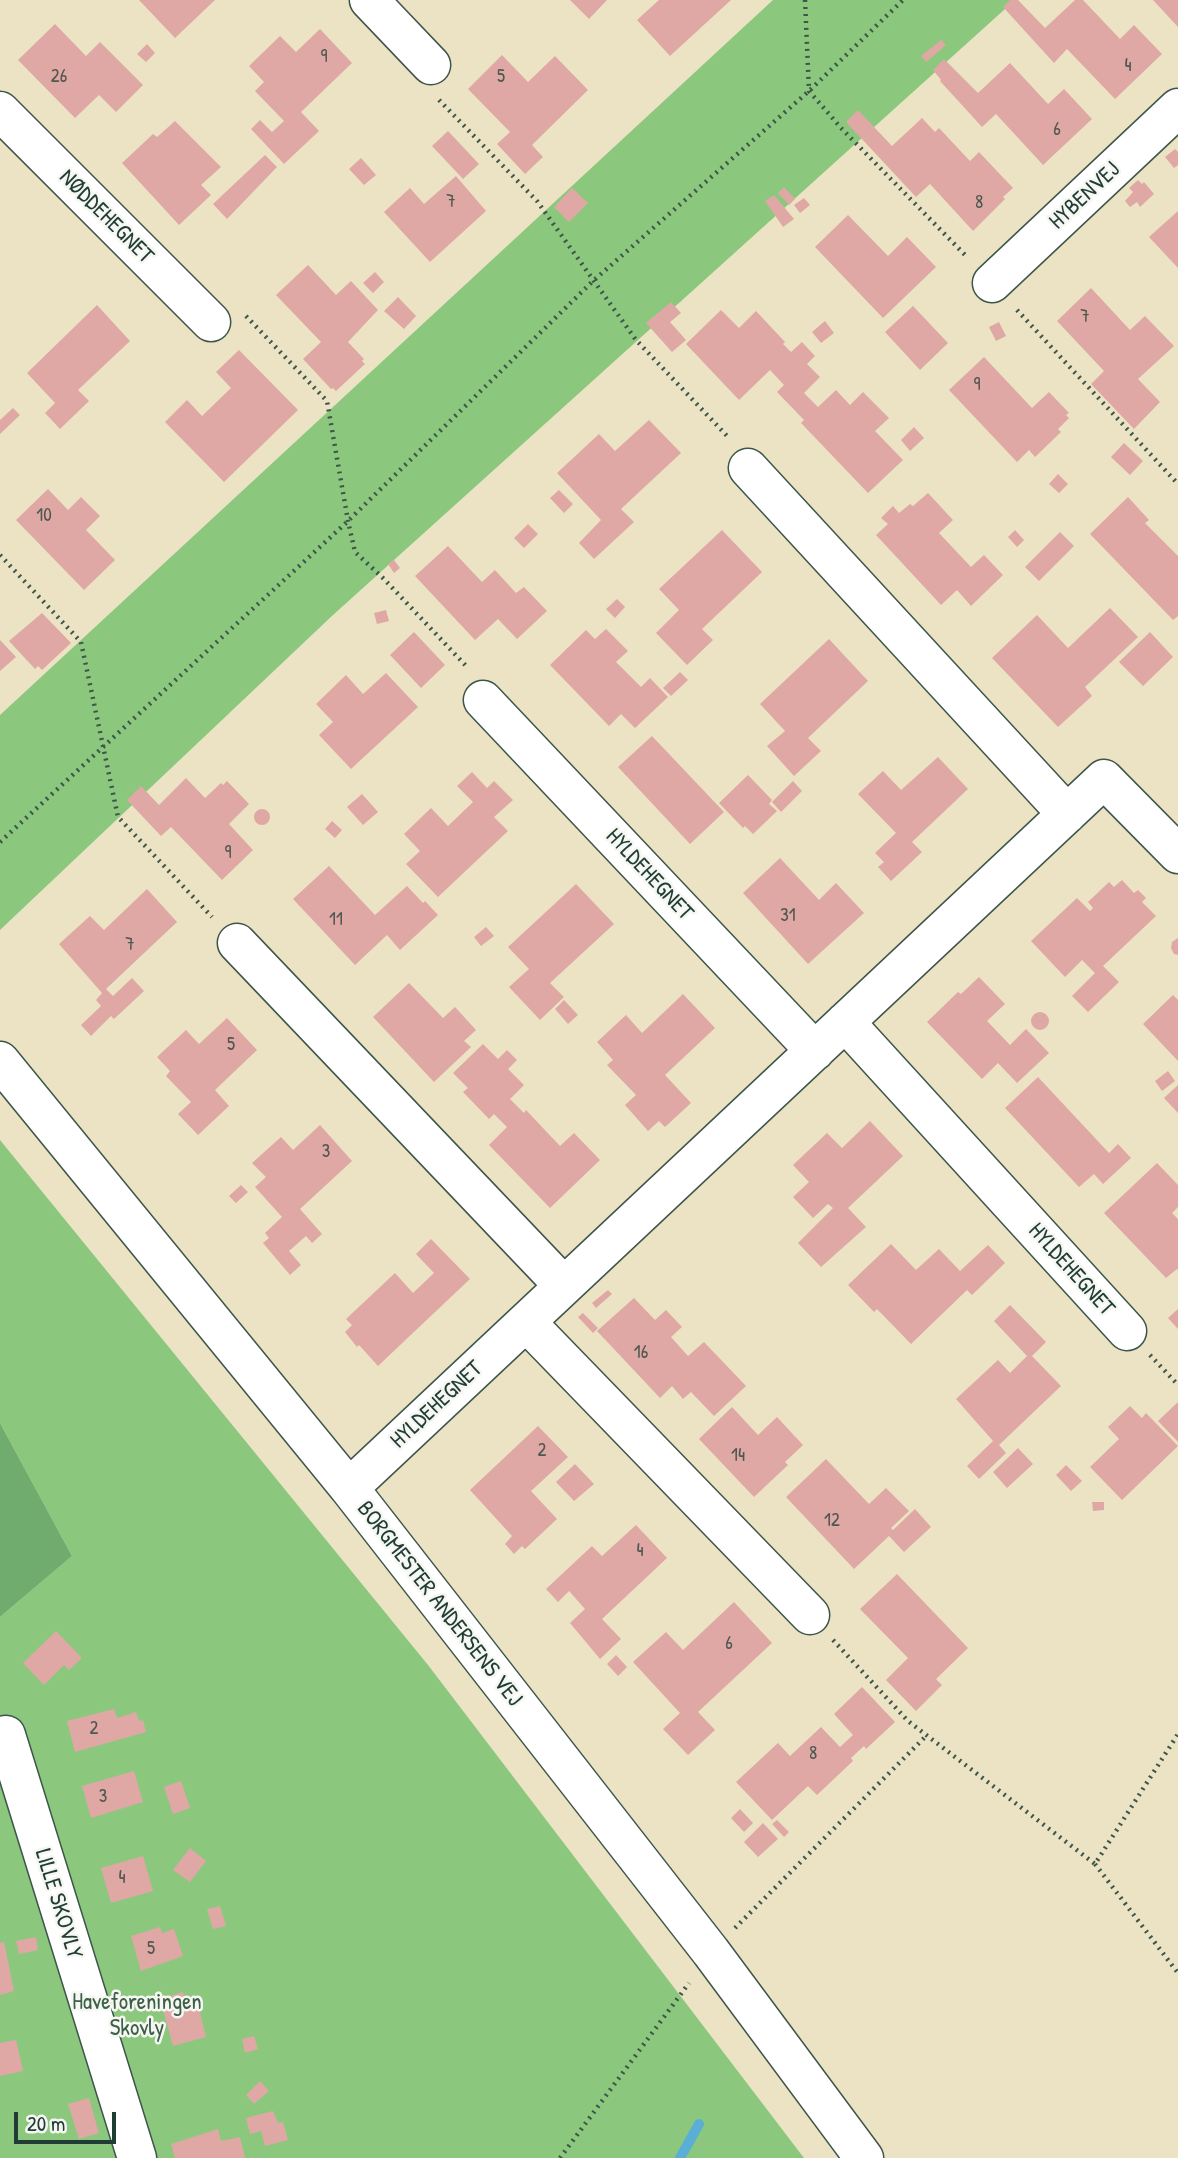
<!DOCTYPE html>
<html>
<head>
<meta charset="utf-8">
<style>
	body { margin:0 }
	#map { position:relative; width:1178px; height:2158px; overflow:hidden; background:#ebe3c4; font-family:"Patrick Hand",sans-serif }
	canvas { display:block }
	.scale { position:absolute; left:14px; top:2112px; width:102px; height:32px; box-sizing:border-box; border:4px solid #1f3d34; border-top:0; padding-left:9px; font-size:21px; line-height:24px; white-space:nowrap; color:#1f3d34; -webkit-text-stroke:5px #f6f6f2; paint-order:stroke }
</style>
</head>
<body>
<div id="map">
<canvas width="1178" height="2158"></canvas>
<div class="scale">20 m</div>
</div>
<script>
const context = document.querySelector('canvas').getContext('2d');
context.lineJoin = 'round';
function fill(path, color) {
  context.fillStyle = color;
  context.fill(path, 'evenodd');
}
function shape(rows) {
  const path = new Path2D();
  for (const r of rows) {
    if (r.length === 3) {
      path.moveTo(r[0] + r[2], r[1]);
      path.arc(r[0], r[1], r[2], 0, 2 * Math.PI);
      continue;
    }
    path.moveTo(r[0], r[1]);
    for (let i = 2; i < r.length; i += 2) path.lineTo(r[i], r[i + 1]);
  }
  return path;
}
function stroke(path, color, width, dash) {
  context.strokeStyle = color;
  context.lineWidth = width;
  context.lineCap = dash ? 'butt' : 'round';
  context.setLineDash(dash || []);
  context.stroke(path);
}
function drawText(font, color, halo, rows, align = 'center') {
  context.font = font + ' "Patrick Hand",sans-serif';
  context.lineWidth = 5;
  context.setLineDash([]);
  context.textBaseline = 'middle';
  context.strokeStyle = halo;
  context.fillStyle = color;
  for (const [text, x, y, turn = 0] of rows) {
    context.save();
    context.translate(x, y);
    context.rotate((+turn || 0) * Math.PI / 180);
    context.textAlign = isNaN(turn) ? turn : align;
    if (halo) context.strokeText(text, 0, 0);
    context.fillText(text, 0, 0);
    context.restore();
  }
}
fill(shape([
	[773,0,1015,0,333,615,0,930,0,715],
	[0,1140,428,1665,804,2158,0,2158,0,1617,72,1556,0,1423]
]), '#8bc87e');
fill(shape([
	[0,1423,72,1556,0,1617]
]), '#70ac6d');
stroke(shape([
	[680,2158,699,2124]
]), '#5baed6', 10);
fill(shape([
	[139,0,215,0,175,38],
	[570,0,607,0,589,19],
	[659,0,731,0,670,56,637,20],
	[1010,0,1018,0,1045,28,1075,0,1083,0,1120,39,1134,25,1162,54,1115,99,1067,49,1054,63,1003,7],
	[1153,0,1178,0,1178,27],
	[55,24,86,56,100,42,143,85,116,112,99,95,75,118,18,60],
	[320,29,352,63,301,112,319,131,284,164,251,129,260,120,272,132,284,121,255,91,264,82,249,66,280,36,296,52],
	[941,40,946,45,926,62,921,56],
	[147,44,155,53,146,62,137,54],
	[502,55,528,82,555,56,588,90,532,145,543,157,525,174,497,144,510,132,468,89],
	[944,59,978,93,1010,63,1048,104,1064,89,1092,119,1043,165,996,114,982,127,940,81,941,80,933,70],
	[858,110,892,146,922,118,935,132,939,128,970,161,979,152,1013,188,1003,197,1005,199,973,231,930,184,916,197,846,122],
	[175,121,221,167,201,185,211,195,179,225,122,163,153,134,157,137],
	[448,131,479,164,463,179,432,146],
	[1175,149,1178,152,1178,165,1174,168,1165,157],
	[265,155,277,167,227,219,213,204],
	[361,158,376,175,364,185,349,169],
	[456,176,486,211,430,262,384,212,410,188,424,204],
	[1138,180,1142,184,1144,182,1154,194,1140,207,1137,202,1130,207,1125,201,1133,192,1129,188],
	[784,187,795,199,789,205,778,193],
	[572,188,588,203,569,222,554,207],
	[774,195,794,219,783,227,765,201],
	[804,198,810,205,800,213,794,205],
	[1178,211,1178,268,1149,237],
	[848,215,888,256,907,237,936,267,883,318,815,247],
	[308,265,336,295,351,281,378,310,348,342,364,359,362,361,365,364,336,391,333,388,331,389,303,359,321,342,276,295],
	[375,272,384,282,373,293,363,283],
	[1091,288,1130,330,1145,316,1174,346,1138,379,1160,402,1134,429,1091,384,1104,371,1057,321],
	[398,297,416,316,404,329,384,311],
	[671,302,681,313,670,322,686,340,672,352,646,323],
	[97,305,130,341,78,390,89,401,60,429,45,413,55,403,27,373],
	[913,306,948,343,920,370,885,332],
	[721,310,739,328,756,311,785,342,783,344,791,352,802,342,815,356,807,364,820,377,804,393,818,407,836,390,850,405,863,392,889,418,875,431,903,460,868,493,801,423,804,420,777,392,784,385,770,370,739,400,686,344],
	[825,321,834,333,821,343,812,332],
	[999,322,1006,336,996,341,989,327],
	[239,350,298,410,224,482,165,422,187,400,202,416,231,388,216,372],
	[984,357,1032,408,1049,392,1069,413,1066,415,1069,418,1058,429,1061,432,1035,457,1029,450,1017,462,949,390],
	[13,408,20,415,0,434,0,420],
	[649,420,681,453,621,509,634,522,594,559,579,543,601,520,557,473,599,434,615,451],
	[914,427,924,438,910,451,901,440],
	[1124,443,1143,461,1130,475,1111,457],
	[1058,474,1068,484,1059,493,1049,484],
	[48,489,68,510,81,497,100,516,86,530,115,560,84,590,16,520],
	[559,490,573,504,564,513,550,498],
	[928,493,953,520,939,533,971,567,984,555,1003,575,971,606,957,590,941,605,876,535,888,524,881,518,893,506,899,513,910,504,913,506],
	[1128,497,1149,520,1145,523,1178,556,1178,616,1173,620,1090,534],
	[528,524,538,534,524,548,514,538],
	[722,530,762,572,702,629,713,640,687,665,656,633,679,610,659,589],
	[1015,530,1024,540,1017,547,1008,537],
	[1060,532,1074,546,1039,581,1025,567],
	[448,546,482,582,495,570,516,593,524,587,547,611,517,639,498,619,475,640,415,576],
	[394,560,400,568,394,573,388,564],
	[617,599,625,607,615,618,606,609],
	[1110,608,1138,637,1085,687,1092,696,1058,727,992,658,1037,615,1068,648],
	[386,610,389,621,377,624,374,613],
	[42,613,71,643,42,670,38,666,35,669,9,641],
	[606,629,628,651,616,662,641,687,650,678,668,697,635,728,621,714,609,726,550,665,586,630,595,639],
	[414,632,445,665,421,688,390,655],
	[1150,632,1173,657,1143,686,1119,662],
	[829,639,868,681,808,738,821,751,794,776,767,746,785,731,760,704],
	[0,640,16,657,0,671],
	[680,672,688,680,671,696,663,688],
	[386,673,418,707,351,769,319,735,333,722,316,704,346,675,363,694],
	[652,736,724,812,690,844,618,767],
	[938,757,968,789,912,842,922,852,891,881,878,867,884,862,875,853,896,833,858,794,883,771,901,790],
	[472,772,487,788,494,781,513,800,494,817,508,831,438,897,406,864,420,851,404,834,431,808,448,826,473,802,457,786],
	[748,775,772,800,769,804,777,811,753,834,745,826,743,828,719,803],
	[186,778,205,798,221,783,223,785,227,781,249,804,229,824,253,850,222,880,171,827,161,836,127,800,141,786,159,805],
	[793,781,802,791,781,812,772,802],
	[362,794,378,812,363,825,347,807],
	[262,817,8],
	[332,821,342,830,335,838,325,829],
	[780,858,819,900,836,883,864,913,808,964,743,893],
	[329,866,375,915,407,886,423,903,425,901,438,915,400,950,387,935,355,965,293,899],
	[1122,880,1134,893,1138,890,1146,898,1142,902,1156,916,1103,966,1119,982,1088,1012,1072,996,1095,973,1082,960,1065,977,1031,941,1077,898,1090,911,1093,908,1088,902,1109,882,1114,887],
	[576,884,614,924,550,983,564,997,540,1020,509,987,529,969,508,947],
	[147,889,177,922,106,989,113,996,132,978,144,991,114,1019,111,1016,91,1036,81,1025,101,1006,96,1000,102,993,59,944,90,916,104,930],
	[486,927,494,936,481,946,474,937],
	[1178,938,1178,955,1174,954,1171,948,1172,942],
	[979,977,1005,1004,987,1021,1010,1045,1026,1029,1049,1053,1017,1083,998,1063,982,1079,927,1022,958,992,961,994],
	[409,983,443,1018,455,1007,476,1030,464,1041,471,1047,434,1082,373,1017],
	[683,994,715,1028,665,1075,691,1103,665,1127,659,1121,648,1131,625,1105,636,1095,607,1065,613,1060,597,1042,626,1015,642,1033],
	[1173,995,1178,1000,1178,1061,1143,1024],
	[564,1000,578,1015,568,1024,555,1009],
	[1040,1021,9],
	[227,1018,257,1050,215,1090,229,1106,198,1135,178,1114,191,1102,166,1076,170,1071,157,1057,186,1030,199,1044],
	[483,1044,498,1059,507,1050,517,1060,508,1069,524,1085,510,1099,524,1113,526,1110,560,1146,574,1133,600,1160,550,1208,489,1145,507,1127,494,1114,489,1119,463,1092,468,1088,453,1073],
	[1168,1071,1175,1081,1162,1091,1155,1081],
	[1038,1077,1109,1153,1118,1144,1131,1158,1103,1184,1094,1174,1079,1187,1005,1108],
	[1178,1085,1178,1113,1164,1098],
	[870,1121,903,1156,848,1208,866,1227,821,1267,798,1243,833,1208,828,1204,813,1218,793,1197,809,1182,793,1165,827,1133,842,1148],
	[320,1125,352,1161,300,1209,322,1234,312,1243,306,1236,289,1251,301,1265,290,1275,263,1243,269,1238,265,1233,282,1217,255,1187,266,1177,252,1163,281,1137,293,1150],
	[1157,1163,1178,1185,1178,1207,1172,1213,1178,1219,1178,1270,1177,1269,1166,1278,1104,1213],
	[241,1185,248,1192,236,1203,229,1196],
	[431,1239,470,1279,378,1366,359,1345,357,1347,345,1332,352,1325,346,1319,395,1273,413,1293,434,1273,416,1254],
	[891,1244,916,1270,939,1249,960,1271,988,1245,1005,1263,972,1295,967,1290,911,1344,877,1309,874,1312,848,1285],
	[608,1290,612,1294,596,1308,592,1303],
	[634,1298,655,1320,666,1310,682,1327,671,1337,688,1356,704,1342,746,1386,714,1416,691,1392,683,1399,672,1386,660,1398,597,1331],
	[1010,1305,1046,1342,1032,1356,1061,1386,999,1445,1006,1453,979,1479,967,1466,993,1441,956,1399,998,1360,1010,1373,1027,1356,994,1321],
	[1178,1309,1178,1329,1168,1318],
	[583,1313,598,1328,593,1333,578,1317],
	[1178,1402,1178,1442,1158,1421],
	[1130,1406,1142,1418,1146,1413,1178,1446,1122,1500,1090,1467,1119,1439,1108,1427],
	[732,1407,758,1435,777,1417,803,1445,785,1462,788,1465,754,1497,699,1439],
	[538,1426,568,1457,531,1491,557,1519,525,1549,522,1546,514,1554,505,1544,512,1536,470,1490],
	[1018,1448,1033,1464,1007,1488,993,1472],
	[826,1459,869,1504,886,1488,909,1511,891,1528,893,1530,915,1509,931,1527,904,1552,889,1536,854,1569,786,1497],
	[575,1464,594,1484,574,1501,556,1482],
	[1066,1465,1082,1481,1071,1491,1056,1475],
	[1092,1502,1104,1502,1104,1510,1093,1511],
	[636,1525,667,1558,602,1619,621,1639,600,1659,570,1623,585,1609,569,1591,558,1602,546,1589,592,1546,602,1556],
	[897,1574,968,1648,936,1679,942,1685,916,1711,886,1680,908,1658,860,1609],
	[734,1602,772,1643,698,1712,715,1730,688,1755,663,1729,680,1713,633,1662,666,1632,683,1650],
	[56,1631,82,1658,69,1670,64,1665,44,1685,23,1663],
	[616,1655,627,1667,618,1676,607,1664],
	[862,1687,895,1722,866,1749,864,1746,851,1758,853,1761,817,1795,808,1786,772,1820,736,1782,778,1743,790,1756,821,1727,840,1747,853,1735,834,1714],
	[114,1709,117,1718,136,1712,139,1721,143,1720,146,1732,75,1752,67,1721],
	[134,1771,143,1802,91,1818,82,1786],
	[181,1781,190,1808,173,1814,164,1787],
	[740,1809,753,1823,744,1832,731,1818],
	[777,1820,789,1832,784,1837,772,1824],
	[763,1823,778,1839,758,1857,744,1842],
	[190,1848,206,1861,190,1882,173,1870],
	[143,1856,153,1891,111,1903,101,1868],
	[220,1906,226,1926,213,1929,207,1909],
	[160,1927,162,1933,174,1929,183,1956,141,1971,131,1936],
	[36,1937,38,1950,19,1954,16,1941],
	[4,1942,14,1991,0,1995,0,1943],
	[183,1992,188,2008,198,2005,206,2037,173,2046,160,1999],
	[254,2036,258,2049,245,2053,242,2039],
	[16,2040,23,2071,0,2076,0,2043],
	[260,2081,269,2091,254,2104,246,2095],
	[89,2098,99,2133,79,2139,68,2104],
	[273,2111,278,2123,283,2122,288,2140,265,2146,261,2131,250,2134,246,2118],
	[218,2129,221,2141,240,2137,245,2158,175,2158,171,2144]
]), '#dfa8a5');
const minor = shape([
	[369,0,431,65],
	[0,111,211,322],
	[992,283,1178,108],
	[748,468,1067,814],
	[483,700,815,1051],
	[237,943,564,1286],
	[845,1022,1127,1331],
	[0,1061,349,1488,711,1952,864,2158],
	[526,1322,810,1615],
	[349,1488,1104,779,1178,854],
	[0,1736,6,1735,137,2158]
]);
stroke(minor, '#3e564a', 41);
stroke(shape([
	[805,0,809,91,842,129,968,258],
	[439,100,537,201,636,340,729,438],
	[1017,310,1178,484],
	[246,316,327,401,348,521,355,552,384,579,468,668],
	[0,555,81,642,118,817,212,917],
	[0,842,348,521,593,281,809,91,903,0],
	[1150,1355,1178,1385],
	[833,1640,908,1721,1095,1864,1178,1734],
	[1095,1864,1178,1973],
	[735,1928,927,1735],
	[560,2158,689,1983]
]), '#3e564a', 4.5, [2, 5]);
stroke(minor, '#fff', 38);
drawText('19px', '#4f5850', null, [
	["9",324,57],
	["4",1128,66],
	["26",59,77],
	["5",501,77],
	["6",1057,130],
	["7",451,202],
	["8",979,203],
	["7",1085,317],
	["9",977,385],
	["10",44,516],
	["9",228,853],
	["31",788,916],
	["11",336,920],
	["7",130,945],
	["5",231,1045],
	["3",326,1152],
	["16",641,1353],
	["2",542,1451],
	["14",738,1456],
	["12",832,1521],
	["4",640,1551],
	["6",729,1644],
	["2",94,1729],
	["8",813,1754],
	["3",103,1797],
	["4",122,1878],
	["5",151,1949]
]);
drawText('23px', '#1f3d34', '#f6f6f2', [
	["HYBENVEJ",1085,196,-43],
	["NØDDEHEGNET",106,217,45],
	["HYLDEHEGNET",649,875,47],
	["HYLDEHEGNET",1071,1270,48],
	["HYLDEHEGNET",437,1405,-43],
	["BORGMESTER ANDERSENS VEJ",439,1604,52],
	["LILLE SKOVLY",58,1904,73]
]);
drawText('23px', '#3a6046', '#f6f6f2', [
	["Haveforeningen",137,2003],
	["Skovly",137,2029]
]);
</script>
</body>
</html>
